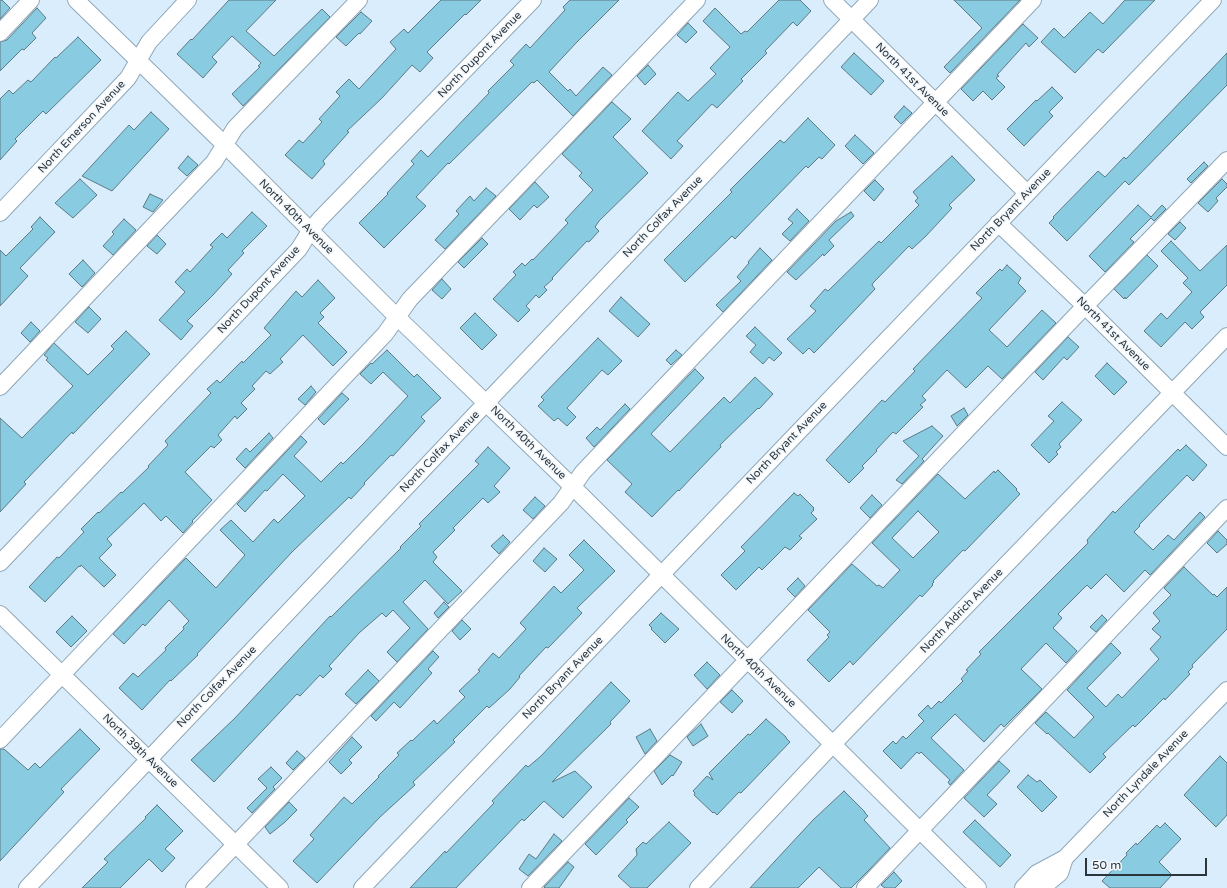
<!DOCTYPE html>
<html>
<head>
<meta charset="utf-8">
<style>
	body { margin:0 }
	#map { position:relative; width:1227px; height:888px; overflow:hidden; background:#d9edfc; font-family:"Varela Round",sans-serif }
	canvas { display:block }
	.scale { position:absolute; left:1085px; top:858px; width:122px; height:18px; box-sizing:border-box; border:2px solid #2b353c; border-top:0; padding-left:5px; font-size:12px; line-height:14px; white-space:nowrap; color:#2b353c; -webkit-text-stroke:3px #f3f8fc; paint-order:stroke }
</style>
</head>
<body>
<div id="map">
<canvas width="1227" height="888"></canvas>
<div class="scale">50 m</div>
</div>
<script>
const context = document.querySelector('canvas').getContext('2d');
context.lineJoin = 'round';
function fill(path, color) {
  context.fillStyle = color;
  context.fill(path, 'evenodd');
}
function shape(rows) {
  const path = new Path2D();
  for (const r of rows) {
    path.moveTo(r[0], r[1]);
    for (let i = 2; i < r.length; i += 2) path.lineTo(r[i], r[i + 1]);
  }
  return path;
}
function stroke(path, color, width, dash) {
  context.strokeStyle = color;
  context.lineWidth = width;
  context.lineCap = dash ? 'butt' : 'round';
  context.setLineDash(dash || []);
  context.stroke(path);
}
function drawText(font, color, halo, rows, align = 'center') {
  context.font = font + ' "Varela Round",sans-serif';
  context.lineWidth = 3.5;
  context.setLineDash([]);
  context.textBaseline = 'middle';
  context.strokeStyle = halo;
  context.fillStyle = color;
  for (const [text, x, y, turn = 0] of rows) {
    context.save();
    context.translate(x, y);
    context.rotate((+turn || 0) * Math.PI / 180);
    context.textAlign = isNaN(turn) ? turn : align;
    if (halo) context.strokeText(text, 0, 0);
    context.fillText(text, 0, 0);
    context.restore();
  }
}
const building = shape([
	[0,0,2,0,10,8,0,19,0,0],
	[229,0,276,0,246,31,274,56,322,9,330,17,243,106,232,94,260,67,258,66,261,63,232,36,212,57,217,62,203,78,177,54,191,39,192,40,229,0],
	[441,0,481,0,466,15,465,14,427,52,433,58,420,72,412,65,382,98,347,131,349,132,323,161,325,164,312,179,285,155,299,140,303,143,322,122,319,119,340,96,336,92,349,79,359,89,396,49,390,42,404,29,408,33,441,0],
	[570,0,619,0,577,42,549,72,568,91,570,89,576,96,603,67,612,75,573,116,537,80,534,83,532,82,449,164,448,163,416,197,426,206,384,248,359,223,388,194,387,193,414,164,411,161,421,150,428,157,489,93,488,91,514,65,510,61,526,44,530,48,565,10,563,7,570,0],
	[779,0,800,0,811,11,797,26,793,22,765,51,767,53,741,79,743,81,717,108,712,104,677,141,683,146,671,159,642,131,678,92,688,101,716,74,710,68,730,47,703,21,715,8,741,34,745,31,747,32,779,0],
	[954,0,1020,0,950,73,944,67,982,28,954,0],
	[1125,0,1155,0,1103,53,1098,49,1075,73,1041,42,1054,28,1064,38,1090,12,1103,24,1125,0],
	[37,8,46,18,32,33,36,38,24,50,22,49,0,71,0,42,7,40,37,8],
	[361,12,372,21,360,34,359,33,346,46,336,37,361,12],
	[688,23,697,32,686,43,677,35,688,23],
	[1023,24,1038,38,1029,47,1026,43,997,75,999,76,996,78,1005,87,992,100,983,91,973,101,961,89,1023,24],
	[78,37,101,60,46,114,43,111,15,139,17,141,0,160,0,99,9,90,13,94,28,80,31,82,55,57,56,58,78,37],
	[854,53,884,81,871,95,841,67,854,53],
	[1227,53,1227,85,1129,185,1125,181,1067,241,1049,223,1054,218,1053,217,1098,171,1105,177,1124,157,1126,159,1227,53],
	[648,65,656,74,645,85,637,76,648,65],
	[1052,87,1063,98,1049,112,1053,116,1024,146,1007,129,1036,100,1037,101,1052,87],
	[612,102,631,119,613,137,648,173,599,221,595,227,599,231,589,242,587,241,552,278,553,279,544,287,547,290,539,298,536,295,526,306,530,310,518,322,493,299,516,275,513,272,522,263,525,266,532,259,533,260,568,223,565,220,593,190,579,176,582,173,562,154,612,102],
	[904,106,912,113,901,124,894,117,904,106],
	[151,112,169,129,112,191,82,176,129,125,134,130,151,112],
	[808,118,835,145,822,159,819,157,808,168,806,166,735,239,732,236,685,282,664,260,732,192,730,190,780,140,784,143,808,118],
	[855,135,874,153,863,164,845,146,855,135],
	[188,156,198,165,187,176,178,168,188,156],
	[952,156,975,180,949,205,952,208,926,236,912,249,909,246,873,283,872,285,875,289,819,348,814,353,809,348,803,354,787,339,816,311,810,306,825,289,828,291,879,241,881,243,919,205,915,201,918,198,913,192,952,156],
	[1204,162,1208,166,1191,183,1187,179,1204,162],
	[80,179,97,195,73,218,55,203,80,179],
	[1222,179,1227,184,1227,187,1216,198,1218,201,1208,212,1198,203,1222,179],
	[875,180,884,189,874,201,864,191,875,180],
	[535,182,549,197,537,208,534,205,520,220,509,209,535,182],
	[486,188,496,196,445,249,435,240,459,214,456,211,470,196,474,201,486,188],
	[150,194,163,200,153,212,143,207,150,194],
	[1138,205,1151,217,1162,205,1166,209,1154,221,1151,218,1130,239,1134,242,1105,272,1089,256,1138,205],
	[797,209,809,221,790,241,782,234,793,223,788,219,797,209],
	[252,212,267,226,242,251,244,253,228,270,232,274,213,295,187,321,193,326,181,340,159,320,185,292,175,282,187,269,190,272,213,247,210,245,222,233,227,238,252,212],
	[851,212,854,216,829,240,834,246,824,256,823,254,796,280,787,272,836,221,851,212],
	[40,217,55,232,20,268,28,276,0,306,0,250,6,256,33,229,31,227,40,217],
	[124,219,136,230,113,255,103,246,114,234,112,232,124,219],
	[1180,222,1186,228,1175,240,1168,234,1180,222],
	[157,235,166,244,157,254,147,246,157,235],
	[482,238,488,244,464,268,458,262,482,238],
	[1171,241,1200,271,1227,245,1227,285,1200,312,1204,317,1192,329,1185,322,1161,347,1144,331,1161,313,1167,319,1192,292,1183,283,1188,278,1161,251,1171,241],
	[760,248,772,260,723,312,716,305,741,281,737,277,749,263,748,262,760,248],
	[1147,255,1158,266,1126,299,1125,297,1124,299,1114,289,1147,255],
	[83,260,95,273,82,287,69,274,83,260],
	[1007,265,1021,278,1018,283,1026,291,989,330,1007,347,1042,310,1056,323,1002,379,988,366,966,388,947,370,922,396,926,400,920,405,923,407,896,434,893,432,876,450,877,451,862,466,864,468,849,483,826,460,882,400,885,402,915,371,913,369,982,298,976,293,1000,269,1002,271,1007,265],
	[442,279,451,289,442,299,432,290,442,279],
	[318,280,335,298,320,313,324,317,318,323,347,352,333,366,303,335,280,359,283,362,270,374,266,371,252,386,255,389,241,403,247,409,237,419,235,416,218,435,222,440,214,448,211,446,185,472,212,500,192,521,193,522,183,533,166,516,161,521,144,503,107,539,112,545,99,558,116,575,104,587,81,565,80,567,79,566,45,602,29,587,57,557,59,558,84,532,81,529,98,512,99,513,121,492,122,493,149,467,148,466,168,445,165,441,211,393,207,389,217,380,220,383,242,361,243,363,271,335,264,328,296,291,302,297,318,280],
	[621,297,650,324,638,337,609,311,621,297],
	[89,307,101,319,88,333,75,322,89,307],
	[475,313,497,335,482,350,460,328,475,313],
	[31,322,40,331,30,342,21,333,31,322],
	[755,327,782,353,774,361,769,357,763,364,750,352,756,345,746,336,755,327],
	[126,331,150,354,73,434,72,432,24,482,26,484,0,512,0,418,22,438,73,386,46,360,48,358,44,355,54,343,88,375,114,349,111,346,126,331],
	[1068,337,1079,347,1067,360,1064,357,1043,380,1035,372,1068,337],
	[598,338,622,361,608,375,602,370,567,408,576,417,567,426,558,418,554,421,538,406,544,400,541,397,598,338],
	[387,350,414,377,417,374,441,398,421,417,425,421,393,456,391,455,364,483,365,484,351,499,349,497,292,552,197,654,198,655,171,681,170,680,142,710,119,688,133,673,138,677,166,650,165,648,184,629,183,627,189,621,169,600,145,626,143,624,124,644,113,634,186,558,216,588,245,555,220,530,231,520,253,542,274,519,278,523,305,496,283,474,267,491,265,490,245,512,237,504,301,436,307,442,294,456,321,482,341,462,343,464,364,443,408,396,383,372,371,384,360,374,371,363,372,364,387,350],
	[676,350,682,355,671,365,666,360,676,350],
	[1107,363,1127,382,1114,395,1095,376,1107,363],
	[695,369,704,378,651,434,670,452,724,397,730,403,755,377,773,394,759,409,758,408,720,445,721,447,694,475,679,491,678,490,652,517,625,492,632,484,607,460,695,369],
	[311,386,316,392,305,405,298,399,311,386],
	[342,393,349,399,324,425,318,419,342,393],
	[1062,402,1082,420,1059,444,1061,447,1056,452,1058,454,1049,463,1031,445,1054,421,1048,416,1062,402],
	[625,404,630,409,594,447,586,438,597,427,600,430,625,404],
	[964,408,968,415,957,426,951,416,964,408],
	[932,426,943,436,922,459,924,461,902,484,896,480,919,456,903,441,932,426],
	[269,433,273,438,245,468,236,459,246,448,250,452,269,433],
	[1186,445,1207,465,1193,481,1187,475,1139,525,1140,526,1134,532,1153,550,1168,535,1174,540,1200,512,1205,517,1150,575,1145,570,1124,592,1106,574,1091,589,1087,585,1058,614,1062,618,1053,628,1077,651,1066,663,1046,643,1021,669,1042,689,1004,727,1001,724,984,742,955,714,931,738,964,770,950,785,948,782,950,780,921,752,919,754,917,752,901,769,883,751,893,741,896,744,903,736,906,739,924,721,918,715,928,705,931,709,939,701,941,703,963,681,961,679,968,671,966,670,981,654,979,652,1088,543,1087,540,1113,511,1115,513,1178,449,1180,451,1186,445],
	[488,447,510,468,494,486,500,492,488,503,483,498,453,528,455,530,433,552,437,557,433,562,462,591,448,604,425,580,403,602,428,629,397,662,387,652,410,628,393,610,386,617,382,613,359,633,329,666,332,669,323,678,320,675,300,696,297,694,214,782,191,760,235,718,330,616,331,617,401,548,400,547,421,526,419,524,479,464,475,461,488,447],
	[998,470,1017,489,1016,490,1020,494,965,551,963,550,933,581,934,582,932,584,933,585,922,597,920,595,853,665,850,661,829,682,807,660,829,637,827,635,830,632,808,610,852,564,877,586,879,585,883,588,900,570,872,543,938,474,965,499,994,471,995,473,998,470],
	[918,511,939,532,913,558,892,538,918,511],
	[794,493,798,496,800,494,814,508,813,509,814,510,811,513,817,519,799,536,802,538,790,550,785,547,762,570,759,567,736,590,721,575,745,551,741,547,794,493],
	[872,495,882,505,870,518,860,508,872,495],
	[535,497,545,506,533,519,523,510,535,497],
	[1218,531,1227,540,1227,544,1217,553,1207,543,1218,531],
	[503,535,510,542,499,554,491,546,503,535],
	[584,540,615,571,577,608,582,613,548,648,546,647,519,676,520,677,510,689,489,708,487,706,453,740,455,742,413,782,415,785,380,817,317,883,293,861,314,839,310,835,344,797,352,804,379,777,378,776,399,755,397,753,411,740,412,741,434,720,437,724,465,697,459,691,480,671,478,670,493,653,499,658,526,629,520,623,554,586,561,593,584,570,569,555,584,540],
	[544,548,557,559,545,572,533,561,544,548],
	[1184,567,1213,595,1214,594,1217,597,1227,587,1227,629,1192,665,1193,667,1188,672,1190,674,1165,700,1164,698,1135,727,1133,725,1103,754,1106,757,1090,773,1048,733,1047,734,1035,723,1046,712,1074,738,1094,717,1067,690,1111,643,1121,653,1087,688,1106,707,1118,694,1122,698,1159,659,1150,649,1161,637,1152,629,1160,621,1153,613,1171,595,1164,588,1184,567],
	[798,578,805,586,795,597,787,589,798,578],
	[444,602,449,607,438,618,434,613,444,602],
	[661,613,679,629,665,643,651,629,652,628,649,625,661,613],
	[1102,615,1107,620,1096,632,1090,627,1102,615],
	[72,616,87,631,71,647,56,632,72,616],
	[462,620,471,629,460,640,452,631,462,620],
	[433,651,439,657,428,669,432,673,400,708,394,702,376,721,371,716,433,651],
	[707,662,720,675,707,689,694,675,707,662],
	[368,670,379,681,356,704,345,694,368,670],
	[611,682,630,701,610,722,611,724,552,782,575,771,592,787,563,818,544,801,524,821,522,819,456,888,410,888,445,851,446,853,494,803,492,801,526,765,528,767,541,756,611,682],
	[732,690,743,701,732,713,720,702,732,690],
	[766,719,786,737,786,738,790,742,741,793,739,792,717,815,714,812,713,813,694,795,695,793,693,791,707,776,713,780,709,773,748,734,750,735,766,719],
	[701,724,708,736,693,746,687,737,701,724],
	[80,729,100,749,61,789,64,792,0,861,0,749,4,749,28,770,35,763,40,768,80,729],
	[650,729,657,741,645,754,636,737,650,729],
	[352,737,362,747,349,760,352,763,341,774,329,762,352,737],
	[297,751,305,758,293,770,286,763,297,751],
	[670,755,682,762,673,776,672,775,662,785,654,771,670,755],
	[1220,756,1227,763,1227,815,1216,827,1184,795,1220,756],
	[999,761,1010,771,987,795,997,804,984,817,964,798,999,761],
	[271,767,282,778,273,787,275,789,252,813,247,808,267,788,258,779,271,767],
	[1028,775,1037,782,1040,780,1057,797,1042,812,1017,787,1028,775],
	[844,791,865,812,865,813,868,816,864,820,890,848,868,871,851,888,841,888,819,867,798,888,750,888,813,820,844,791],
	[629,798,639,807,626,820,628,822,596,855,585,844,629,798],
	[289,802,297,810,285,822,270,834,265,827,289,802],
	[157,805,183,831,165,849,175,858,162,872,149,859,120,888,82,888,108,862,104,859,146,818,145,817,157,805],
	[975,820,1011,855,1000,867,963,832,975,820],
	[669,822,691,843,647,888,631,888,618,876,637,855,636,849,643,842,646,844,669,822],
	[1165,823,1181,839,1159,862,1172,875,1160,888,1110,888,1102,881,1127,855,1126,853,1136,843,1137,845,1157,825,1160,828,1165,823],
	[554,834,562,841,528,876,519,869,529,854,536,859,554,834],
	[568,862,574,867,559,888,545,888,544,887,568,862],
	[894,872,902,881,895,888,885,888,881,885,894,872]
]);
fill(building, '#89cbe0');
stroke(building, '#5c7a84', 1);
const minor = shape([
	[76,0,225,145,397,317,573,487,978,888],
	[832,0,1027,193],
	[0,33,31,0],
	[0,213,128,78,149,42,188,0],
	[998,223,1085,306,1227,447],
	[0,387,214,162,235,128,359,0],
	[0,563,299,249,310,231,320,219,533,0],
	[0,614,280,888],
	[0,740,385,334,410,299,697,0],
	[27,888,486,403,870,0],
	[194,888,561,503,583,472,1033,0],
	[362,888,661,575,1213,0],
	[530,888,1085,306,1227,160],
	[698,888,833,744,1227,336],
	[865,888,1227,508],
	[1023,888,1037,873,1065,858,1227,690],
	[1042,888,1060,873,1065,858]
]);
stroke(minor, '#8fa7b8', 18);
stroke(minor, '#fff', 16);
drawText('11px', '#2b353c', '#f3f8fc', [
	["North Dupont Avenue",480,55,-46],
	["North 41st Avenue",912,80,45],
	["North Emerson Avenue",82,127,-47],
	["North Bryant Avenue",1011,210,-46],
	["North 40th Avenue",296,217,45],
	["North Colfax Avenue",663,217,-46],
	["North Dupont Avenue",259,290,-47],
	["North 41st Avenue",1113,334,45],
	["North 40th Avenue",528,443,44],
	["North Bryant Avenue",787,443,-46],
	["North Colfax Avenue",440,452,-46],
	["North Aldrich Avenue",962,611,-46],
	["North 40th Avenue",758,671,44],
	["North Bryant Avenue",563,678,-46],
	["North Colfax Avenue",217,687,-46],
	["North 39th Avenue",140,751,44],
	["North Lyndale Avenue",1146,774,-46]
]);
</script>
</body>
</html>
